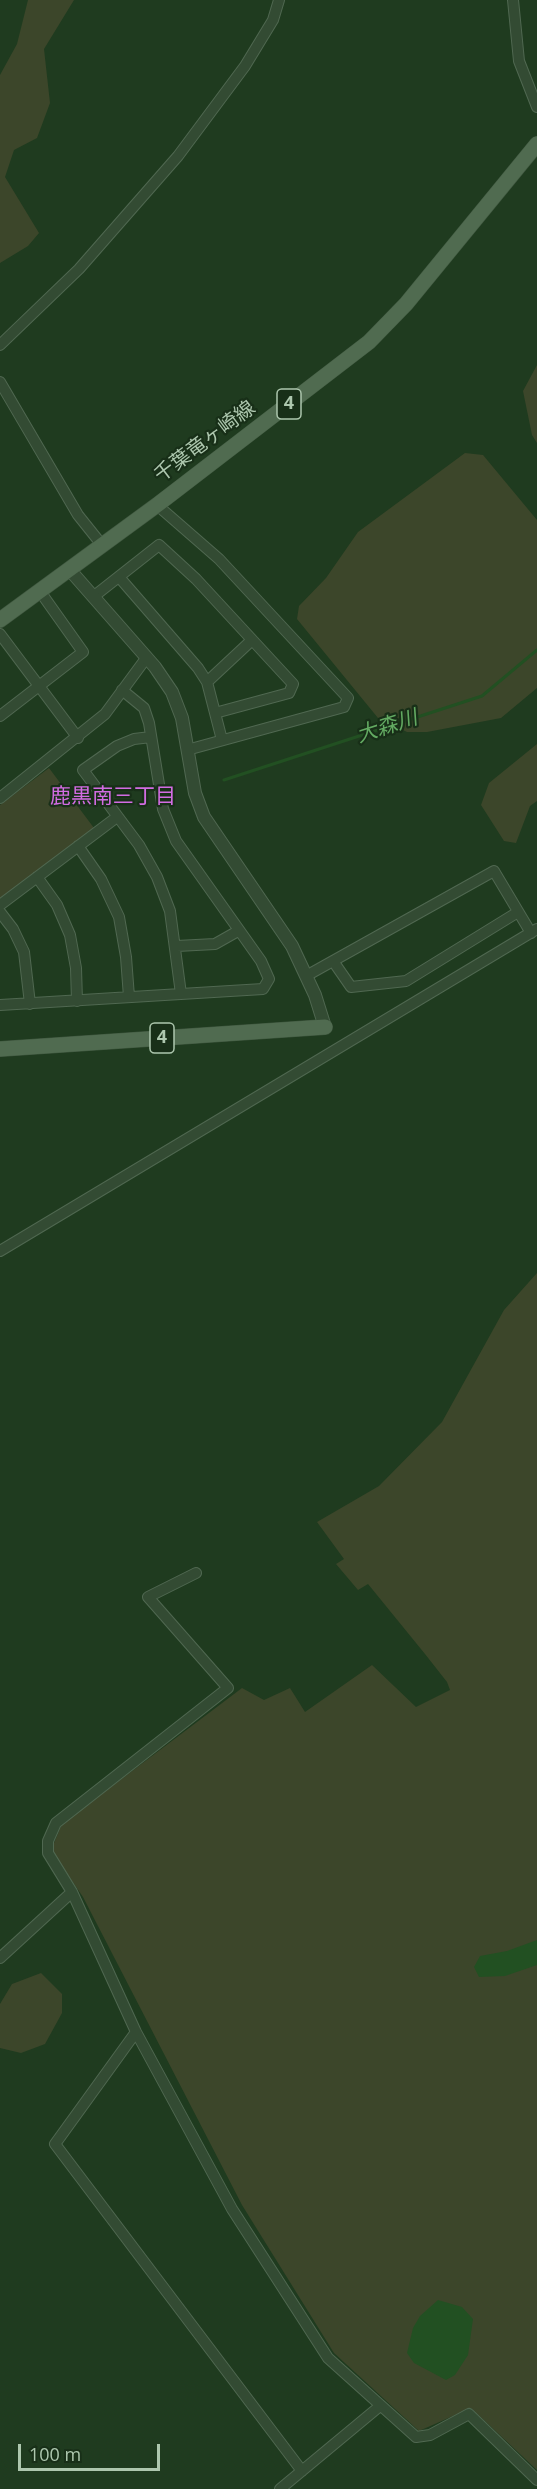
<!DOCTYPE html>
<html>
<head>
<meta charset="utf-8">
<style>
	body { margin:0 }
	#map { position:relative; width:537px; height:2489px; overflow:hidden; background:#1f3b1f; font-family:"Open Sans",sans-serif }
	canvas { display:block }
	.scale { position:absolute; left:18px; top:2444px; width:142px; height:27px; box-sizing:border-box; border:3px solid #adc7ae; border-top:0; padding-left:8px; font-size:18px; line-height:21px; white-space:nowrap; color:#adc7ae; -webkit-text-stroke:4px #182f18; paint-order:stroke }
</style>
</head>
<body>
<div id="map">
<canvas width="537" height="2489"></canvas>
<div class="scale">100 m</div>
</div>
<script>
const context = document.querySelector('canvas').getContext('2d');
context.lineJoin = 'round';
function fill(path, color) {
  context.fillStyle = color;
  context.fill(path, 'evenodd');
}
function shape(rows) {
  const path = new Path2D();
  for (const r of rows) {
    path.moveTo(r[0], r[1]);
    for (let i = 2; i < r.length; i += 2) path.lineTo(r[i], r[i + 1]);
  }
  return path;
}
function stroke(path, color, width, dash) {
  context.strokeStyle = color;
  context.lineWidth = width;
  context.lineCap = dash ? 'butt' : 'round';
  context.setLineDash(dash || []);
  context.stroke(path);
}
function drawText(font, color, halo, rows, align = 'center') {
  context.font = font + ' "Open Sans","Noto Sans JP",sans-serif';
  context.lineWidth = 4.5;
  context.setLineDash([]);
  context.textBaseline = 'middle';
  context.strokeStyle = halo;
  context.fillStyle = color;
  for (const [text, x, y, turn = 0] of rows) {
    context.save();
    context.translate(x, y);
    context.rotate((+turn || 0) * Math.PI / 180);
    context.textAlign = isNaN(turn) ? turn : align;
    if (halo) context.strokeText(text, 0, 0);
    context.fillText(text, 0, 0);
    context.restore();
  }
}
fill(shape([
	[28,0,74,0,44,49,50,103,37,138,14,150,5,177,39,233,28,246,0,263,0,75,17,44],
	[537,365,537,443,532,435,523,391],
	[465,453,483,455,537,520,537,688,501,718,427,732,407,732,378,718,297,619,299,606,326,578,358,532],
	[537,744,537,801,530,806,516,843,504,841,481,805,489,783],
	[49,768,94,828,0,899,0,805],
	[537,1273,537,2470,471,2408,419,2431,334,2353,242,2205,83,1897,53,1853,54,1843,62,1824,242,1688,264,1700,290,1688,305,1712,372,1665,416,1707,450,1690,447,1682,425,1654,368,1584,358,1590,336,1564,344,1559,317,1522,379,1486,442,1422,504,1310],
	[41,1973,62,1994,62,2013,45,2044,21,2053,0,2048,0,2004,12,1984]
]), '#3c462a');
fill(shape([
	[537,1940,537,1965,505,1976,479,1977,474,1967,480,1956,507,1951],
	[438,2300,462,2307,473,2319,468,2355,455,2375,446,2380,414,2363,407,2353,413,2328,420,2316]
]), '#225022');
stroke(shape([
	[224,780,482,696,537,650]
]), '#225022', 3);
const minor = shape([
	[513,0,519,61,537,107],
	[0,345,79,269,178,156,245,66,273,20,279,0],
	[0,382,78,515,102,545],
	[157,505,219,559,348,698,344,707,187,750],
	[119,577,198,668,207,682,222,740],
	[93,597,159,545,196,579,293,684,289,693,215,713],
	[0,634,78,738],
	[207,682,252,640],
	[0,716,83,652,39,590],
	[151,737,134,739,117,746,83,770,139,845,157,877,170,911,181,994],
	[0,798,105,714,147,657],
	[78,846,101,879,119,917,126,957,129,997],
	[37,877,57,905,70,935,76,968,77,1001],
	[0,905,117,817],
	[0,912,13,929,24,952,30,1004],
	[177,946,215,944,238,931],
	[333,961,351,987,406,981,518,912],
	[306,976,494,871,531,933],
	[0,1005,263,989,269,979,261,961,176,841,163,809,149,723,144,708,122,690],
	[0,1251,537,929],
	[196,1573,148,1597,228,1688,56,1823,48,1841,48,1853,72,1892,136,2032,232,2209,328,2358,416,2437,430,2435,469,2414,537,2480],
	[0,1958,72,1892],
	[136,2032,55,2144,302,2471],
	[280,2489,380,2406]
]);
const tertiary = shape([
	[69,569,155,667,172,692,182,718,195,793,204,817,292,946,315,995,325,1027]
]);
const primary = shape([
	[0,620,157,505,369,342,406,304,537,144],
	[0,1049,325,1027]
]);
stroke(minor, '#506851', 12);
stroke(tertiary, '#506851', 14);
stroke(primary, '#3f573f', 16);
stroke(minor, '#334b33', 10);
stroke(tertiary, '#334b33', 12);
stroke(primary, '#506b50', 15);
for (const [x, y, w] of [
	[289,404,24],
	[162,1038,24]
]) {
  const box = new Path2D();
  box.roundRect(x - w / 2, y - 15, w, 30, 4.5);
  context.fillStyle = '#182f18';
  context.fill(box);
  stroke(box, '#adc7ae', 1.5);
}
drawText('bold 18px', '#adc7ae', null, [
	["4",289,404],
	["4",162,1038]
]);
drawText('20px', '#adc7ae', '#182f18', [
	["千葉竜ヶ崎線",205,442,-37]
]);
drawText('italic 21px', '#63aa62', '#182f18', [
	["大森川",387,727,-18]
]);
drawText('21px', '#d26ce2', '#182f18', [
	["鹿黒南三丁目",113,797]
]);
</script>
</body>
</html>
